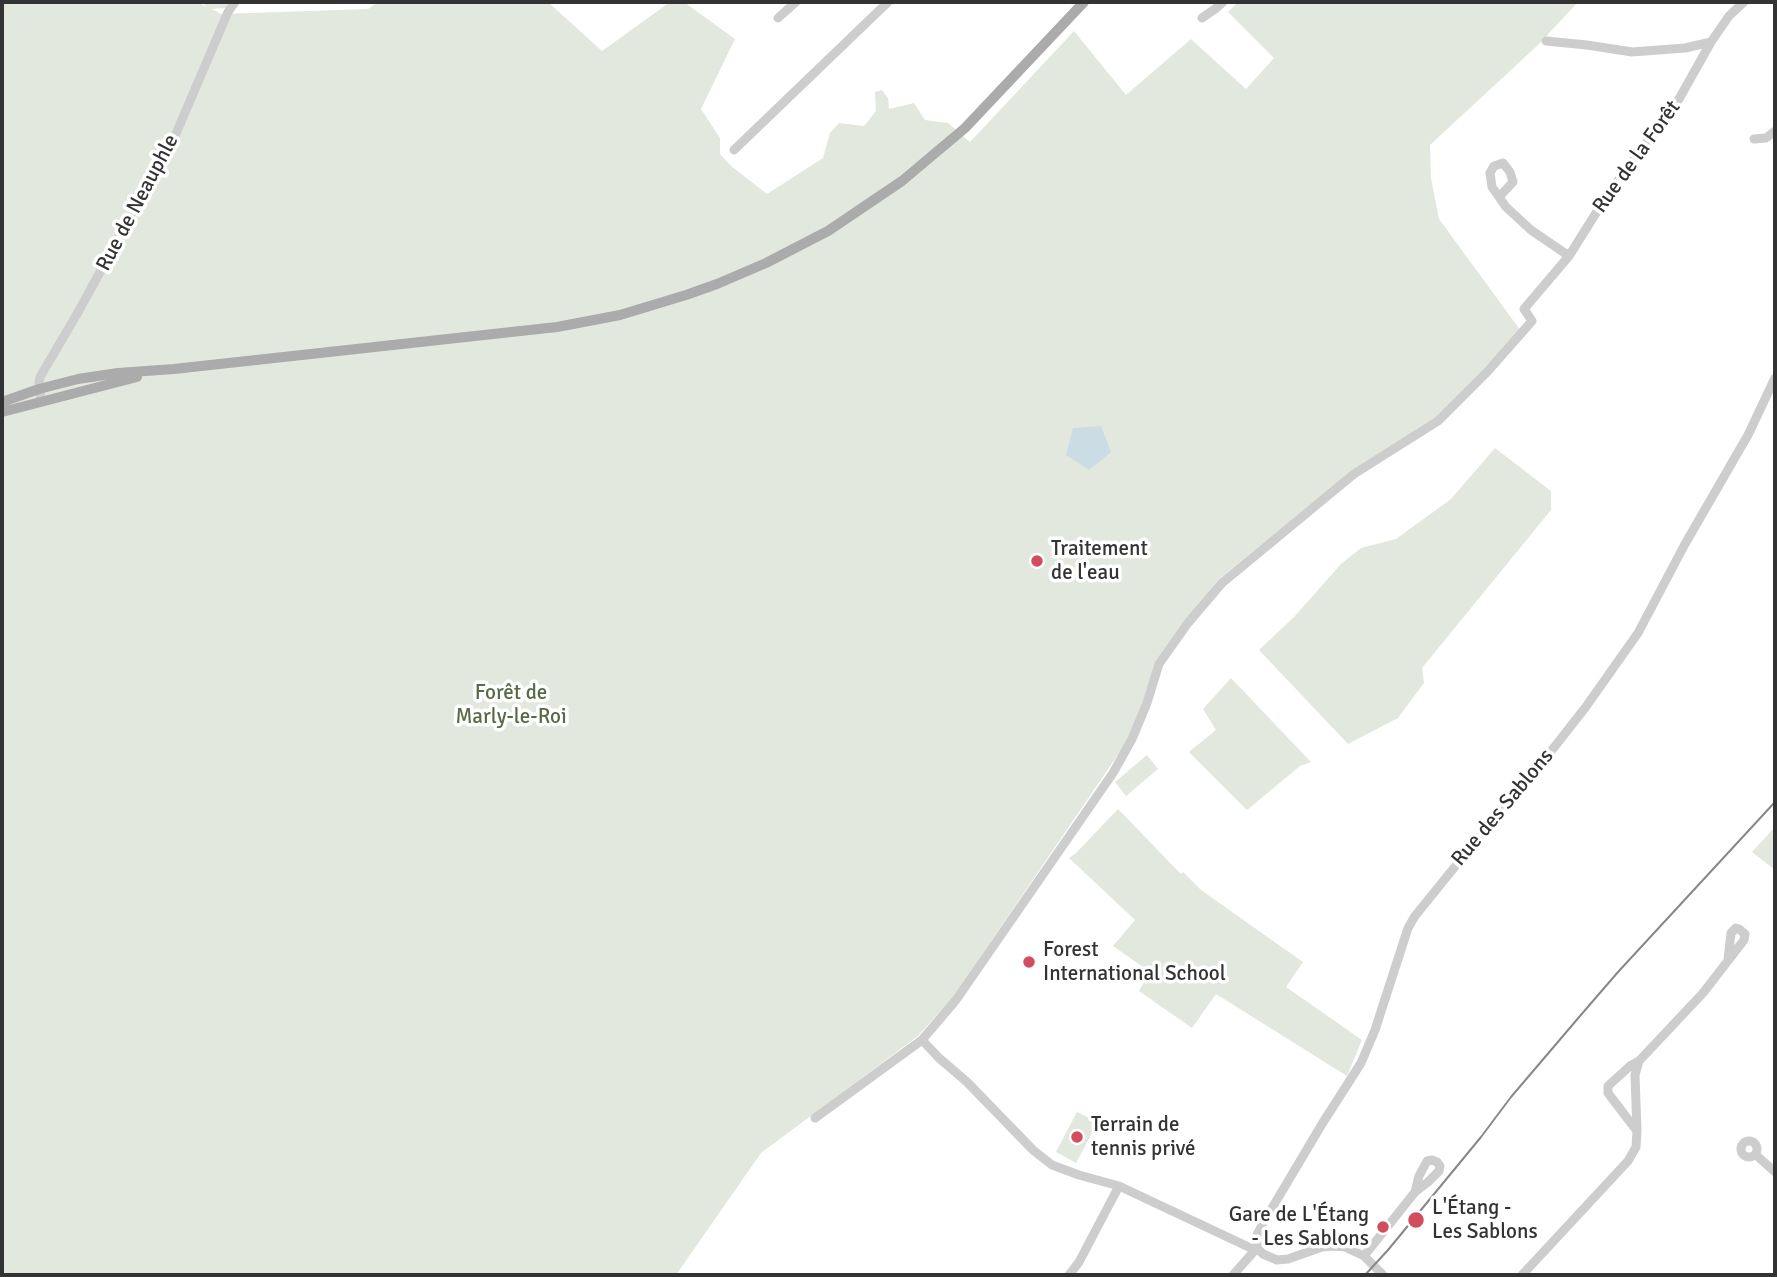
<!DOCTYPE html>
<html>
<head>
<meta charset="utf-8">
<style>
	body { margin:0 }
	#map { position:relative; width:1777px; height:1277px; overflow:hidden; background:#fff; font-family:Signika,sans-serif }
	canvas { display:block }
	.frame { position:absolute; inset:0; border:4px solid #333; pointer-events:none }
</style>
</head>
<body>
<div id="map">
<canvas width="1777" height="1277"></canvas>
<div class="frame"></div>
</div>
<script>
const context = document.querySelector('canvas').getContext('2d');
context.lineJoin = 'round';
function fill(path, color) {
  context.fillStyle = color;
  context.fill(path, 'evenodd');
}
function shape(rows) {
  const path = new Path2D();
  for (const r of rows) {
    if (r.length === 3) {
      path.moveTo(r[0] + r[2], r[1]);
      path.arc(r[0], r[1], r[2], 0, 2 * Math.PI);
      continue;
    }
    path.moveTo(r[0], r[1]);
    for (let i = 2; i < r.length; i += 2) path.lineTo(r[i], r[i + 1]);
  }
  return path;
}
function stroke(path, color, width, dash) {
  context.strokeStyle = color;
  context.lineWidth = width;
  context.lineCap = dash ? 'butt' : 'round';
  context.setLineDash(dash || []);
  context.stroke(path);
}
function drawText(font, color, halo, rows, align = 'center') {
  context.font = font + ' Signika,sans-serif';
  context.lineWidth = 7;
  context.setLineDash([]);
  context.textBaseline = 'middle';
  context.strokeStyle = halo;
  context.fillStyle = color;
  for (const [text, x, y, turn = 0] of rows) {
    context.save();
    context.translate(x, y);
    context.rotate((+turn || 0) * Math.PI / 180);
    context.textAlign = isNaN(turn) ? turn : align;
    if (halo) context.strokeText(text, 0, 0);
    context.fillText(text, 0, 0);
    context.restore();
  }
}
fill(shape([
	[2,2,198,2,206,7,203,2,234,2,229,8,212,9,221,14,368,9,378,2,548,2,602,51,670,2,684,2,735,39,701,109,720,138,720,154,731,166,767,194,823,158,830,133,839,123,864,126,876,111,875,92,882,90,888,98,889,109,914,103,925,120,948,123,970,142,1074,31,1126,95,1191,39,1246,89,1274,58,1228,12,1238,2,1578,2,1538,45,1430,145,1431,178,1439,219,1521,331,1431,423,1349,473,1218,580,1160,656,1130,737,953,997,918,1036,761,1153,676,1275,2,1275],
	[1495,448,1551,491,1551,510,1422,668,1424,683,1398,718,1348,744,1259,650,1294,617,1341,564,1361,548,1396,539,1451,499],
	[1231,678,1311,762,1300,766,1247,810,1189,752,1216,730,1203,709],
	[1147,755,1158,769,1126,796,1115,782],
	[1118,809,1181,874,1183,872,1201,890,1303,962,1286,987,1362,1040,1347,1076,1216,994,1192,1028,1139,991,1150,972,1113,946,1135,920,1069,858,1076,853],
	[1775,827,1775,870,1752,852],
	[1077,1112,1098,1122,1076,1163,1056,1152]
]), '#e3e8de');
fill(shape([
	[1101,426,1111,452,1089,470,1066,455,1073,428]
]), '#cbdce4');
stroke(shape([
	[778,18,796,2],
	[1202,18,1215,9,1223,2],
	[1546,41,1587,45,1632,52,1685,48,1711,42],
	[1754,139,1766,138,1775,131],
	[734,150,888,2],
	[1499,197,1492,187,1490,173,1494,166,1503,163,1510,172,1513,182,1499,197,1506,207,1531,230,1569,256],
	[41,401,39,383,40,377,77,314,175,136,228,12,235,2],
	[922,1040,939,1058,967,1082,1033,1150,1052,1165,1079,1175,1119,1186,1255,1250],
	[815,1118,922,1040,956,1000,1113,773,1132,739,1147,703,1159,664,1188,623,1222,583,1354,474,1438,421,1488,371,1532,321,1524,309,1569,256,1608,194,1679,99,1711,42,1729,16,1744,2],
	[1637,1131,1608,1093,1608,1086,1630,1066,1639,1061],
	[1749,1149,8],
	[1756,1155,1775,1172],
	[1257,1248,1257,1235,1262,1225,1322,1124,1361,1063,1375,1030,1408,928,1415,916,1517,790,1552,750,1585,708,1638,633,1685,544,1748,435,1775,378],
	[1257,1248,1263,1254,1277,1260,1288,1259,1322,1247,1334,1246,1345,1247,1364,1256,1383,1275],
	[1364,1256,1415,1192,1428,1182,1439,1171,1440,1166,1437,1162,1432,1160,1427,1161,1419,1176,1415,1192],
	[1069,1275,1079,1262,1119,1186],
	[1233,1275,1257,1248],
	[1522,1275,1628,1161,1636,1147,1637,1131,1635,1075,1639,1061,1703,993,1744,940,1745,934,1739,929,1736,928,1731,933,1728,960]
]), '#cdcdcd', 9);
stroke(shape([
	[2,402,39,389,78,379,118,373,174,369,557,327,620,315,686,295,717,284,766,263,828,231,902,181,965,128,1084,2],
	[2,412,137,377]
]), '#ababab', 10);
stroke(shape([
	[1365,1275,1388,1250,1481,1137,1511,1097,1580,1016,1618,972,1775,802]
]), '#888', 2);
for (const [x, y, r, color] of [
	[1037,561,7,"#d14e5e"],
	[1029,962,7,"#d14e5e"],
	[1077,1137,7,"#d14e5e"],
	[1416,1220,9,"#d14e5e"],
	[1383,1227,7,"#d14e5e"]
]) {
  const dot = new Path2D();
  dot.arc(x, y, r, 0, 2 * Math.PI);
  context.fillStyle = color;
  context.fill(dot);
  stroke(dot, '#fff', 2.5);
}
drawText('21px', '#333', '#fff', [
	["Rue de la Forêt",1637,157,-54],
	["Rue de Neauphle",138,203,-62],
	["Rue des Sablons",1503,808,-50]
]);
drawText('21px', '#333', '#fff', [
	["Traitement",1051,549],
	["de l'eau",1051,573],
	["Forest",1043,950],
	["International School",1043,974],
	["Terrain de",1091,1125],
	["tennis privé",1091,1149],
	["L'Étang -",1432,1208],
	["Les Sablons",1432,1232],
	["Gare de L'Étang",1369,1215,"right"],
	["- Les Sablons",1369,1239,"right"]
], 'left');
drawText('21px', '#586a45', '#fff', [
	["Forêt de",511,693],
	["Marly-le-Roi",511,717]
]);
</script>
</body>
</html>
